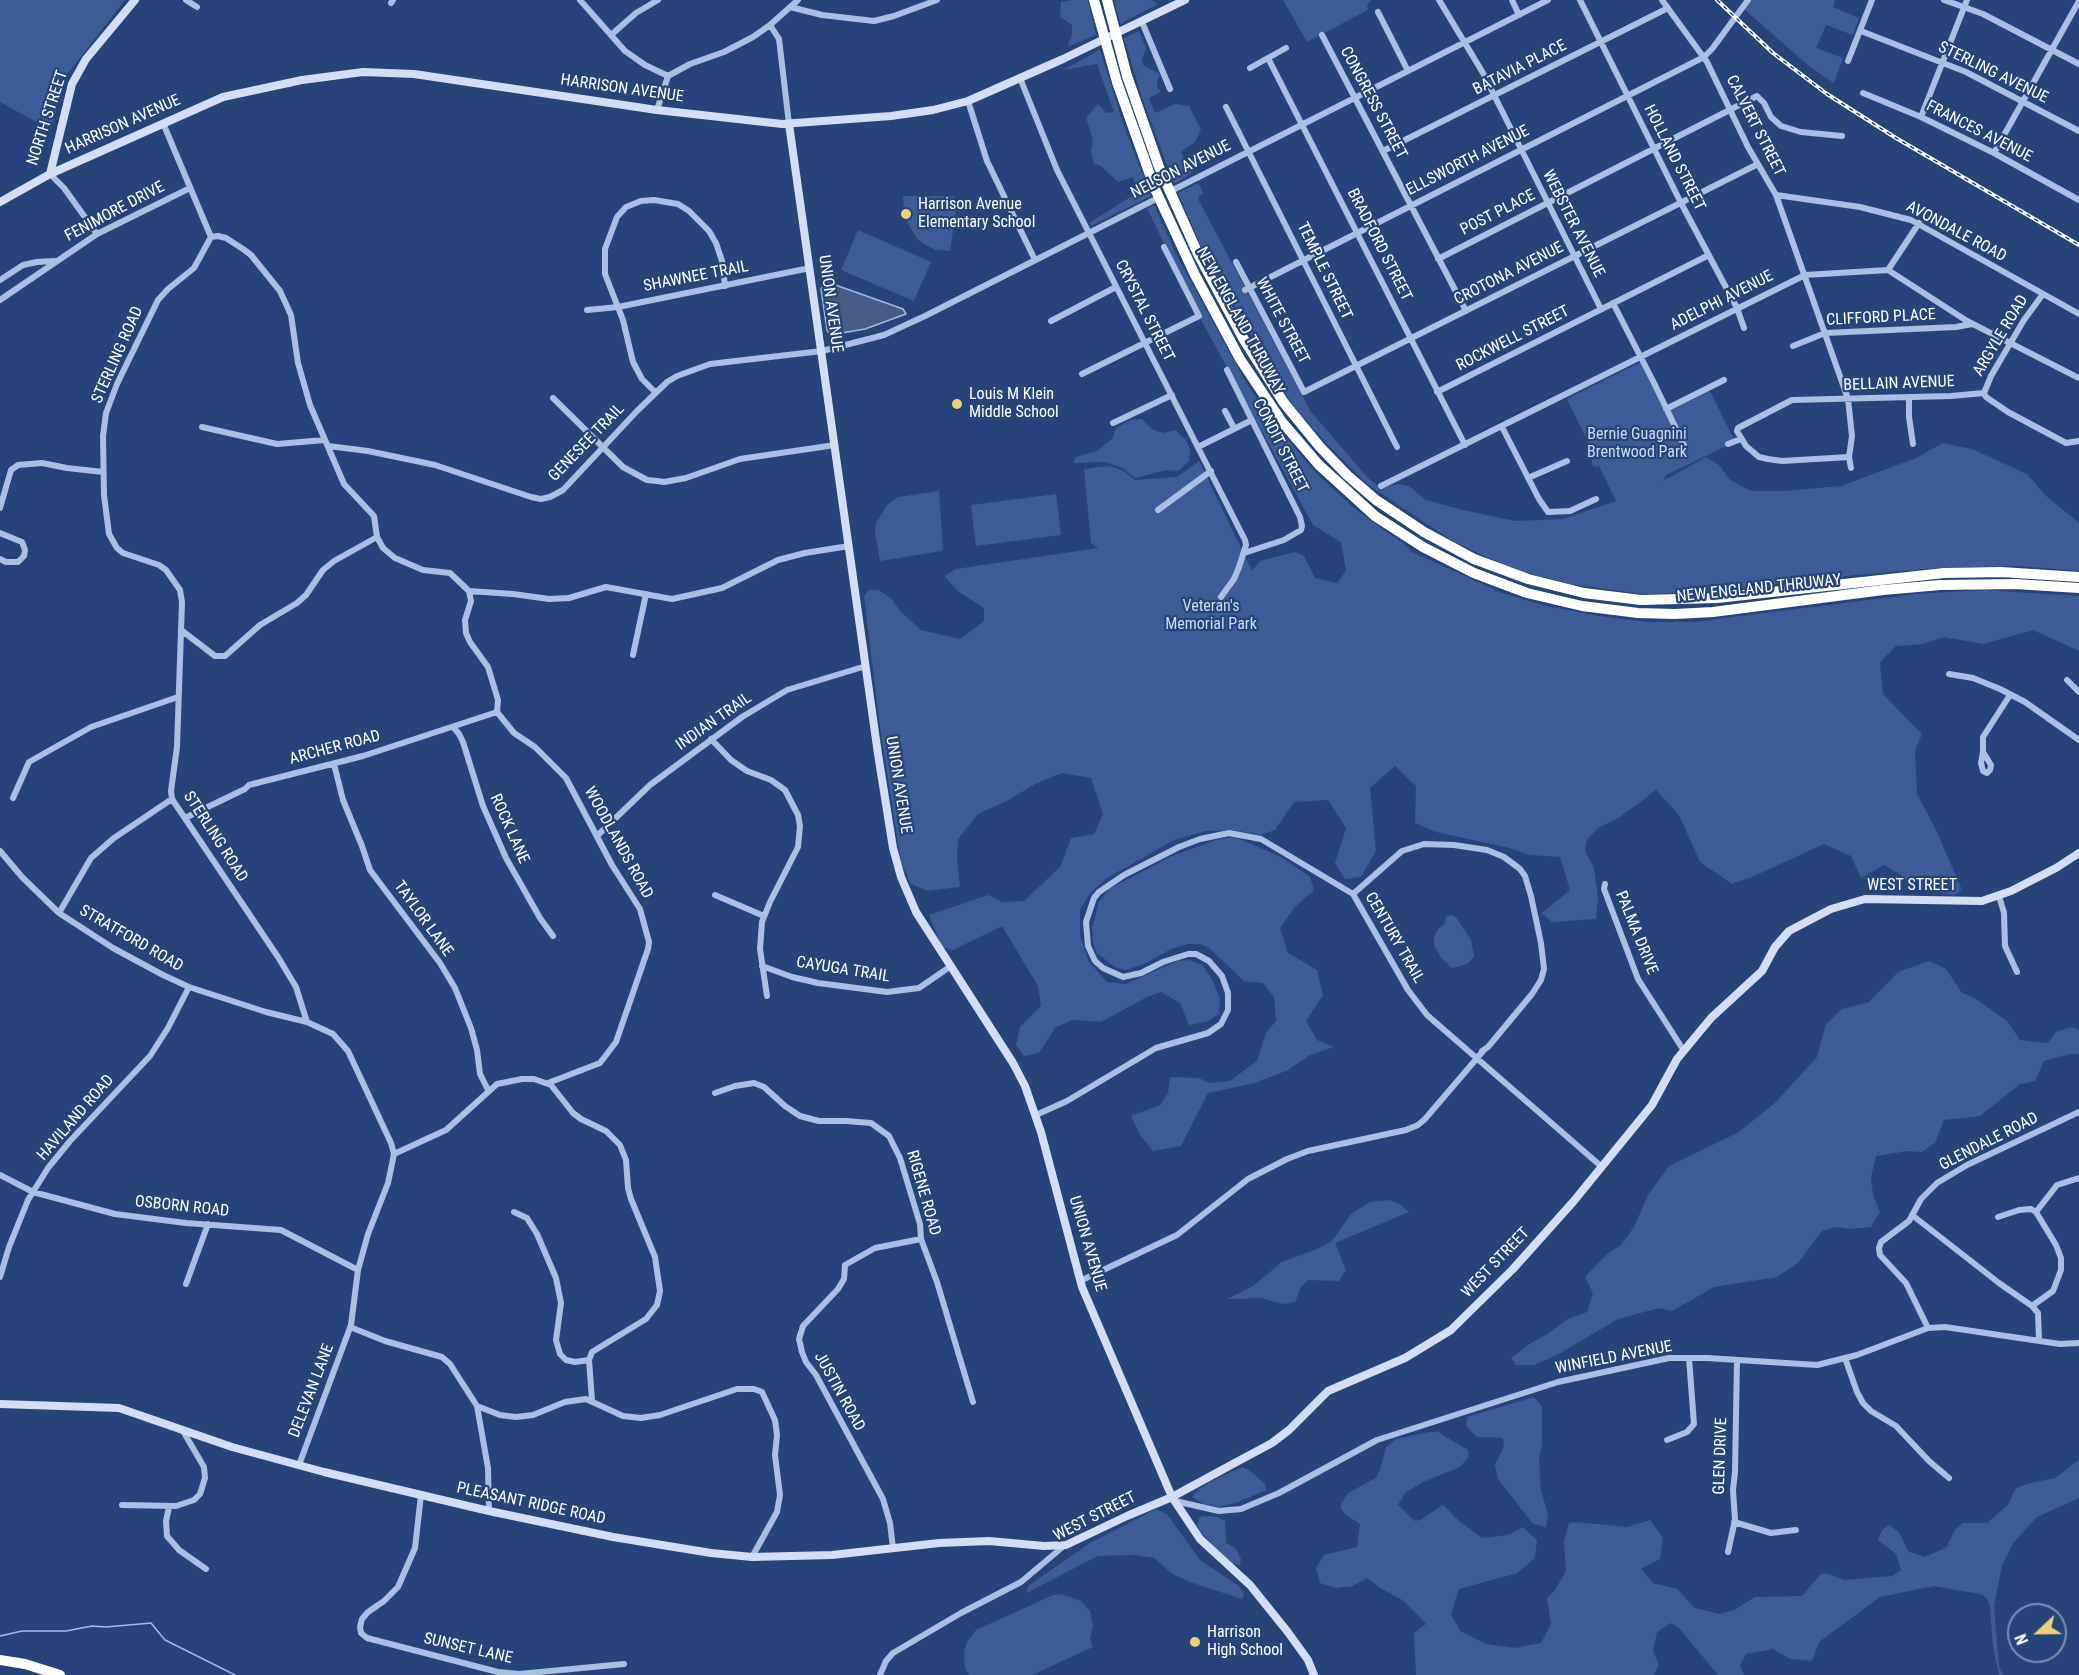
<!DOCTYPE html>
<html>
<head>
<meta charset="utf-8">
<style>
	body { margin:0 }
	#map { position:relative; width:2079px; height:1675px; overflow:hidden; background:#27447a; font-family:"Roboto Condensed",sans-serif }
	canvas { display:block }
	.north { position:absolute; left:2007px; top:1603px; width:60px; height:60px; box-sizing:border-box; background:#27447a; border:2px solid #7d8faf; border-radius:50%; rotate:248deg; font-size:16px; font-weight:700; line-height:24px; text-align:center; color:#fff }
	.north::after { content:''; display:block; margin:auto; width:21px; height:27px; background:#ebd371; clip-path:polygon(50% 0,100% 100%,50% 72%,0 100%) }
</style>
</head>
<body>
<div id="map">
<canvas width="2079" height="1675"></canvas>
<div class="north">N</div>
</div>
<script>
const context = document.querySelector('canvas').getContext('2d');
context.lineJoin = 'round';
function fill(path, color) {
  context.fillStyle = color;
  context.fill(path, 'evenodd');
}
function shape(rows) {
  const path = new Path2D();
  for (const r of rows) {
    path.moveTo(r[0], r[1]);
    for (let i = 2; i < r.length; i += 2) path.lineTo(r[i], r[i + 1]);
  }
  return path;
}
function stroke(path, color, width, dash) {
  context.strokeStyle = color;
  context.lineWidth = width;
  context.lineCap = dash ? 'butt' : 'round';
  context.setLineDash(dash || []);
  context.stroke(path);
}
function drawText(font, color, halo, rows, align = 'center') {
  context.font = font + ' "Roboto Condensed",sans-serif';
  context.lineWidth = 4.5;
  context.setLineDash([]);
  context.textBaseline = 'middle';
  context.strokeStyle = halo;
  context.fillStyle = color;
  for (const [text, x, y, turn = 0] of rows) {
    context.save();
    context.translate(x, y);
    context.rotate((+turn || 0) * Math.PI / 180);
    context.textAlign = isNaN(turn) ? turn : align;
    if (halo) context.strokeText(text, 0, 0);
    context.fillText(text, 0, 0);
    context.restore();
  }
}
fill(shape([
	[0,0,125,0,65,77,51,130,0,102],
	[1073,0,1088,0,1096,35,1067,47,1072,35,1072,25,1060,17,1061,2],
	[1114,0,1151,0,1158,4,1120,24],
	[1283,0,1371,0,1367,6,1368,10,1307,42],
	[1750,0,1835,0,1833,7,1859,18,1853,35,1826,25,1816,48,1843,58,1834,83,1810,67,1744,9],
	[1139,31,1146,48,1142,60,1143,65,1160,74,1157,82,1157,87,1161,92,1149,98,1155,113,1175,104,1189,106,1201,129,1195,142,1181,152,1192,173,1174,184,1141,95,1124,38],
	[1100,50,1124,126,1151,196,1091,226,1089,223,1137,193,1133,177,1118,182,1101,166,1094,164,1091,152,1093,140,1086,118,1098,104,1106,113,1114,112,1097,64,1063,70],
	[1198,183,1204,194,1200,195,1198,199,1311,412,1369,479,1377,485,1380,483,1384,487,1399,484,1409,486,1426,500,1463,510,1516,521,1563,519,1616,501,1599,466,1595,467,1592,465,1592,460,1596,458,1567,399,1641,362,1665,413,1710,391,1735,442,1666,475,1663,481,1706,457,1719,465,1730,480,1751,491,1782,491,1841,486,1916,458,1943,443,1972,449,2027,474,2045,495,2079,523,2079,571,2020,566,1937,568,1855,575,1707,592,1643,594,1569,584,1512,569,1453,541,1367,484,1327,444,1291,403,1207,260,1178,193],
	[954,196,957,203,950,251,935,250,918,240,911,229,904,215,903,196],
	[1154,205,1174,250,1245,381,1272,421,1315,472,1355,509,1409,548,1410,551,1502,593,1546,606,1599,616,1648,622,1693,622,1916,594,1983,590,2079,596,2079,651,2033,630,1984,644,1944,637,1923,644,1896,646,1880,662,1883,694,1922,734,1915,751,1917,794,1937,832,1962,890,1955,895,1913,888,1904,877,1884,865,1861,878,1851,856,1824,844,1752,877,1732,884,1700,862,1679,815,1656,790,1620,817,1598,828,1587,840,1585,851,1594,868,1598,897,1596,919,1552,922,1542,913,1570,890,1560,857,1530,855,1506,847,1436,832,1415,823,1416,786,1395,766,1370,788,1376,851,1361,877,1345,879,1335,863,1346,828,1328,800,1294,802,1275,830,1260,835,1234,830,1206,831,1174,840,1107,878,1090,893,1080,910,1080,936,1089,962,1107,982,1126,984,1178,961,1189,960,1202,965,1212,979,1220,999,1219,1014,1206,1022,1189,1025,1180,1003,1161,992,1147,997,1101,1022,1072,1020,1055,1028,1039,1053,1024,1056,1016,1045,1020,1027,1041,1006,1038,986,1002,926,953,950,942,947,929,915,988,895,1003,902,1024,901,1060,867,1071,838,1094,834,1103,814,1091,778,1062,773,1035,784,1007,801,978,814,958,839,957,859,960,887,927,891,911,884,901,862,880,727,864,596,869,590,878,590,891,598,899,610,921,630,960,639,984,621,984,608,959,592,944,576,956,569,1098,548,1091,543,1084,469,1109,466,1122,470,1135,480,1177,477,1199,461,1252,571,1260,561,1295,552,1304,556,1315,578,1337,583,1346,571,1341,542,1313,525,1200,318,1147,208],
	[858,230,931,262,914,301,841,270],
	[1142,419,1152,429,1163,433,1175,430,1186,440,1190,449,1189,461,1178,471,1167,470,1135,478,1123,468,1105,462,1073,463,1076,457,1097,451,1113,438,1116,428,1131,420],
	[939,491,943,549,941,551,880,561,875,533,876,523,888,504,898,497],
	[1056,494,1061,535,976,546,971,505],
	[1235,837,1281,857,1310,877,1314,890,1295,907,1280,928,1288,953,1317,970,1323,995,1306,1021,1317,1040,1334,1047,1310,1055,1288,1070,1255,1083,1208,1093,1181,1146,1153,1151,1141,1136,1131,1116,1160,1105,1168,1093,1170,1077,1199,1078,1209,1083,1230,1081,1257,1061,1266,1033,1276,1021,1274,997,1263,983,1244,981,1209,948,1200,944,1188,944,1171,949,1144,964,1126,970,1115,967,1097,953,1093,944,1092,928,1099,902,1109,889,1172,856,1219,839],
	[1451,915,1456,917,1471,940,1474,957,1467,964,1452,968,1441,958,1434,945,1434,937,1438,929,1445,923,1446,917],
	[1929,961,1946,969,1962,993,1973,997,2008,1022,2020,1040,2048,1043,2056,1032,2072,1027,2079,1030,2079,1054,2070,1054,2044,1061,2035,1081,2020,1084,1980,1116,1944,1120,1935,1143,1922,1152,1908,1151,1876,1156,1871,1177,1873,1195,1880,1212,1871,1227,1851,1229,1836,1227,1822,1231,1798,1263,1777,1277,1714,1287,1672,1311,1659,1308,1618,1319,1557,1355,1534,1365,1516,1365,1511,1358,1531,1343,1549,1333,1568,1319,1587,1312,1593,1293,1585,1277,1607,1254,1621,1245,1634,1227,1648,1195,1669,1166,1739,1132,1776,1102,1817,1057,1826,1024,1842,1009,1869,1002,1898,972],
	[1389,1200,1400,1204,1409,1212,1335,1243,1346,1270,1339,1281,1308,1280,1301,1287,1295,1302,1282,1304,1261,1298,1227,1299,1253,1286,1282,1262,1317,1249,1332,1241,1351,1214,1370,1202],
	[1534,1397,1542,1407,1542,1443,1539,1461,1541,1490,1548,1515,1546,1527,1533,1524,1498,1479,1495,1465,1504,1447,1503,1438,1477,1437,1466,1426,1467,1417],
	[1429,1432,1438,1432,1468,1450,1469,1456,1460,1467,1423,1482,1405,1493,1398,1505,1415,1521,1420,1520,1443,1505,1459,1521,1482,1538,1508,1535,1523,1527,1537,1540,1535,1558,1517,1573,1459,1589,1451,1614,1460,1631,1486,1644,1515,1648,1541,1643,1551,1624,1547,1598,1555,1590,1566,1571,1564,1541,1569,1523,1576,1522,1627,1527,1650,1520,1663,1538,1660,1559,1641,1569,1653,1583,1677,1589,1695,1608,1720,1614,1734,1610,1755,1597,1802,1596,1821,1574,1829,1574,1844,1580,1892,1576,1901,1570,1896,1554,1878,1540,1882,1530,1889,1525,1899,1532,1908,1551,1925,1557,1947,1547,1955,1529,1963,1523,1987,1523,2008,1505,2016,1488,2030,1483,2055,1478,2079,1460,2079,1498,2037,1517,2014,1542,2002,1565,1994,1606,1999,1666,2003,1675,1999,1675,1993,1647,1990,1607,1986,1597,1980,1594,1934,1586,1880,1597,1819,1642,1812,1661,1790,1659,1773,1649,1746,1654,1740,1665,1744,1675,1718,1675,1679,1628,1671,1623,1657,1632,1653,1651,1659,1665,1654,1675,1416,1675,1414,1633,1426,1624,1404,1601,1382,1589,1367,1578,1352,1586,1335,1588,1320,1583,1316,1568,1324,1555,1357,1547,1360,1524,1346,1515,1341,1509,1341,1504,1348,1493,1376,1478,1381,1467,1386,1447,1396,1439],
	[1242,1467,1249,1470,1265,1484,1266,1490,1236,1503,1218,1507,1204,1504,1192,1497,1199,1489,1212,1481],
	[1156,1509,1167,1514,1200,1560,1239,1586,1244,1594,1242,1599,1193,1583,1174,1575,1154,1558,1135,1555,1098,1556,1026,1593,1028,1586,1090,1543],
	[1203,1516,1217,1517,1225,1521,1226,1543,1236,1549,1241,1559,1240,1566,1228,1561,1201,1532,1197,1525,1199,1518],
	[1061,1594,1081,1601,1090,1611,1093,1626,1090,1639,1093,1647,1032,1675,969,1675,965,1668,964,1651,967,1642,976,1630,1053,1595]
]), '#3b5c97');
const water = shape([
	[827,282,903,309,906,314,865,329,830,335,827,330,821,289,827,282]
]);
fill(water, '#465c83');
stroke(water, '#9fb9e4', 1.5);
stroke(shape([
	[0,1636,22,1631,66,1631,92,1626,106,1627,151,1623,165,1640,235,1675]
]), '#9fb9e4', 1.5);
stroke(shape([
	[186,0,197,7],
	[580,0,625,51,645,65,668,76],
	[1439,0,1483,73,1601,309],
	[1512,0,1519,15],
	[1580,0,1681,203,1737,308,1744,328],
	[1662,0,1707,62,1748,147,1776,195,1848,399,1852,436,1849,457,1851,468],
	[1944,0,1983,14,2079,64],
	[391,3,393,0],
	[790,7,822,15,874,21,894,16,937,0],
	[1378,12,1408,71],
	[1142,22,1170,89],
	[770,25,779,39,789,124],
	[1861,31,1966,72,2079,131],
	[611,35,636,13,658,0],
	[1322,35,1466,311],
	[1268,58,1465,445],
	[1848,61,1872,0],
	[1250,68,1286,48],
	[668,76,690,64,724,52,753,37,770,25,798,0],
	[1020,78,1057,170,1245,540,1246,545,1239,567,1234,579,1221,597],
	[1863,93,1921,117,1994,153,2079,200],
	[968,101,987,161,1035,260],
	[1226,107,1397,447],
	[657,110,668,76],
	[1921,117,1967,0],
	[163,123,211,237,194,268,168,289,158,300,117,384,106,413,103,436,104,495,109,534,117,548,123,553,159,565,166,570,180,590,182,602,177,747,171,791,172,799,278,957,296,987,307,1022,333,1034,348,1051,391,1143,394,1154,388,1183,368,1234,358,1270,351,1325,299,1465],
	[1383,151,1668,8],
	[1994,153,2079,1],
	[50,174,64,188,97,234],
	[1169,192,1548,0],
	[1776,195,1860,207,1911,220,2079,314],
	[211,237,218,236,226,238,243,249,251,255,280,291,291,315,298,363,310,405,344,484,374,516,377,537,383,548,395,558,423,570,450,573,469,591,471,601,465,620,466,633,470,642,488,667,498,700,497,712,514,733,535,747,566,778,612,865,640,909,649,942,648,949,616,1042,600,1063,548,1083],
	[1438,259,1757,96,1764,103,1771,117,1781,126,1801,132,1842,136],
	[1236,262,1304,392,1758,164],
	[1888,270,1919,223],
	[0,280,23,265,37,262,54,261],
	[1245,290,1704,57,1712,49,1748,0],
	[0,300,97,234,190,188],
	[1613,303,1653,381,1684,445],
	[587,310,618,307,810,268],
	[1051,321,1116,287],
	[1793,346,1825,333,1956,327,1972,324],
	[1227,370,1300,517,1302,526,1301,530,1284,540,1244,553],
	[1082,374,1199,316,1164,247],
	[1437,392,1709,255],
	[656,393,642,379,633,362,623,320,605,274,605,249,617,217,626,207,641,201,654,200,678,204,689,211,709,231,716,243,722,261,725,286],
	[1984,393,1991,376,2024,320,2043,294],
	[1984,393,1986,397,2008,412,2066,443,2079,441],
	[1909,397,1909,417,1913,444],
	[553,398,623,467,647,480,657,481,664,482,686,478,740,459,835,445],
	[1666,409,1724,380],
	[1225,411,1234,428],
	[1113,423,1172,395],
	[202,427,277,444,325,440],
	[1502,427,1539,499,1548,512,1570,511,1596,499],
	[1728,444,1741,439],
	[328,446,368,451,435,465,531,497,541,499,550,497,563,490,637,411,667,382,677,376,710,364,822,351,884,335,925,316,1160,197],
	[1198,447,1252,420],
	[1849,457,1782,461,1768,459,1759,457,1746,446,1737,431,1738,428,1792,400,1951,396,1984,393],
	[1528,478,1567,461],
	[1381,486,1805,275,1888,270,1967,321,2079,378],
	[0,508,11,470,18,465,42,463,67,468,103,472],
	[1158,510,1211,471],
	[0,533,22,542,25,550,24,556,18,562,6,562,0,559],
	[469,591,513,594,549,599,569,598,606,587,672,599,722,588,778,560,805,553,849,546],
	[181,630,215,656,225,656,260,625,297,603,306,595,323,570,334,561,377,537],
	[633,655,646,594],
	[1949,674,1973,678,2000,689,2025,702,2079,740],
	[2067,680,2079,692],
	[453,727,459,734,463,742,483,806,506,858,540,918,553,936],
	[711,739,731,760,747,771,771,780,785,790,798,815,800,826,798,847,770,902,762,922,760,949,767,996],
	[1983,752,1983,737,2010,695],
	[1983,752,1991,765,1990,770,1987,773,1983,771,1981,763,1983,752],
	[334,764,343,800,362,846,370,870,440,963,455,988,471,1028,477,1050,480,1074,488,1090],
	[13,798,29,762,91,727,178,697],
	[185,818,245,789,249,785,363,756,497,712],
	[598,835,650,785,742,717,787,690,866,666],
	[0,851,22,877,59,913,113,948,163,975,189,987,266,1012,307,1022],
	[1605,884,1604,889,1638,979,1684,1051],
	[1353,894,1402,851,1424,844,1454,845,1487,850,1504,857,1520,869,1525,876,1531,896,1541,943,1544,969,1541,980,1532,994,1488,1047,1482,1051],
	[715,895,764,916],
	[1999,896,2004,913,2005,946,2017,972],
	[59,913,91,858,114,838,172,799],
	[762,966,792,977,818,983,887,992,919,988,951,966],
	[715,1093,735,1086,754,1083,764,1087,785,1106,800,1116,819,1121,846,1121,871,1123,889,1136,900,1158,920,1224,921,1239,937,1282,973,1402],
	[1036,1115,1067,1101,1156,1048,1208,1033,1221,1024,1228,1010,1228,993,1222,976,1209,961,1196,954,1188,954,1163,962,1141,973,1123,977,1103,968,1095,961,1088,946,1086,922,1094,898,1099,892,1124,875,1179,847,1200,839,1229,833,1261,839,1353,894,1408,990,1427,1015,1602,1167],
	[394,1154,446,1130,497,1084,522,1079,534,1079,551,1085,573,1113,581,1119,606,1131,620,1145,626,1160,628,1188,631,1199,655,1257,660,1291,657,1305,646,1319,592,1352,589,1360,592,1400],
	[0,1175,33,1192,115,1214,186,1223,281,1230,358,1270],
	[514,1212,527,1218,537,1234,556,1278,561,1303,556,1340,560,1354,566,1360,575,1362,589,1360],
	[1912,1215,1999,1283,2032,1306,2038,1313,2039,1340],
	[1998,1217,2019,1210,2031,1209,2036,1212],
	[0,1277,9,1247,28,1200,48,1168,70,1141,150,1056,168,1028,189,987],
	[1080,1281,1177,1235,1248,1179,1287,1159,1308,1151,1406,1130,1418,1125,1425,1119,1484,1050],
	[186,1284,208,1224],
	[2032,1306,2053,1291,2061,1270,2061,1258,2056,1245,2036,1212,2057,1185,2079,1178],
	[350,1327,385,1341,442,1357,450,1364,477,1406,488,1468,489,1511],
	[1928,1328,1906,1283,1880,1255,1879,1248,1881,1242,1909,1221,1921,1199,1937,1183,1967,1165,2079,1112],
	[1845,1358,1857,1392,1863,1403,1871,1411,1896,1426,1929,1461,1949,1478],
	[477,1406,500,1415,516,1417,533,1415,565,1402,586,1399,623,1416,641,1418,660,1415,737,1389,754,1389,762,1392,775,1420,777,1435,775,1455,780,1495,777,1512,752,1557],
	[1667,1440,1687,1432,1694,1424,1689,1358],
	[421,1495,415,1548,398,1587,384,1601,368,1612,362,1619,360,1627,361,1633,367,1638,498,1672,519,1674,624,1664],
	[1175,1501,1219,1511,1241,1509,1279,1493,1377,1440,1558,1382,1669,1358,1707,1358,1817,1365,1857,1355,1928,1328,1945,1327,2060,1344,2079,1343],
	[122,1505,176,1506,194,1500,200,1494,205,1478,204,1467,183,1431],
	[169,1507,166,1521,167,1536,179,1550,206,1569],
	[1734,1522,1771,1533,1796,1530],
	[893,1548,890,1523,883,1499,816,1375,806,1362,802,1352,799,1339,803,1326,838,1289,844,1279,845,1265,875,1248,921,1239],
	[1728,1552,1735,1520,1733,1490,1735,1472,1737,1360],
	[880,1675,886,1661,893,1653,961,1613,1021,1582,1065,1545]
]), '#abbfe3', 6);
stroke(shape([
	[789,124,878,754,893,848,901,877,916,912,1013,1063,1025,1086,1041,1132,1082,1287,1172,1497,1200,1539,1250,1585,1287,1631,1308,1660,1314,1675],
	[50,174,72,84,86,59,135,0],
	[0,202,50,174,223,97,302,80,363,72,414,74,657,110,782,124,891,116,933,110,968,101,1063,59,1185,0],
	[0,1404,119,1408,232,1447,324,1472,489,1511,613,1537,711,1553,752,1557,832,1555,939,1543,989,1541,1044,1546,1066,1545,1127,1516,1172,1497,1231,1465,1272,1443,1289,1430,1328,1391,1405,1358,1451,1330,1513,1269,1573,1202,1652,1105,1677,1059,1711,1018,1762,971,1775,947,1789,931,1831,909,1865,899,1982,901,2011,891,2056,868,2079,853]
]), '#d3def4', 8);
stroke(shape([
	[1094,0,1117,82,1155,189,1195,275,1240,359,1282,422,1319,465,1375,516,1423,547,1474,573,1527,593,1582,606,1638,613,1675,614,1713,612,1883,590,1940,585,2015,584,2079,588],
	[1107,0,1127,76,1159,167,1198,254,1243,338,1284,403,1320,447,1347,475,1376,500,1424,532,1474,559,1528,579,1584,593,1641,600,1717,598,1944,573,2001,572,2079,577],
	[0,1660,25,1664,60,1675]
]), '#fff', 10);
const rail = shape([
	[1717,0,1773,53,1827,94,1896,138,2079,245]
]);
stroke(rail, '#fff', 4);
stroke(rail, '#27447a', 1.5, [4.5]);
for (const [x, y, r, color] of [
	[906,214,6,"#ebd371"],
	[957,404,6,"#ebd371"],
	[1195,1642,6,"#ebd371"]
]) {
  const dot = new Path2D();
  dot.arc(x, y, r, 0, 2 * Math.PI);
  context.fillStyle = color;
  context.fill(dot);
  stroke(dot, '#27447a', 2);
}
drawText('16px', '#fff', '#27447a', [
	["BATAVIA PLACE",1520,68,-27],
	["STERLING AVENUE",1993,73,26],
	["HARRISON AVENUE",622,89,8],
	["CONGRESS STREET",1373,103,62],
	["NORTH STREET",48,118,-72],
	["HARRISON AVENUE",123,125,-24],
	["CALVERT STREET",1755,126,63],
	["FRANCES AVENUE",1979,132,27],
	["HOLLAND STREET",1674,158,63],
	["ELLSWORTH AVENUE",1468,161,-27],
	["NELSON AVENUE",1181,170,-27],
	["FENIMORE DRIVE",115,212,-28],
	["POST PLACE",1498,213,-27],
	["WEBSTER AVENUE",1573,224,63],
	["AVONDALE ROAD",1956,232,28],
	["BRADFORD STREET",1379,245,63],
	["TEMPLE STREET",1324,271,64],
	["CROTONA AVENUE",1509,274,-27],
	["SHAWNEE TRAIL",696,277,-11],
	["ADELPHI AVENUE",1722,301,-27],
	["UNION AVENUE",830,304,82],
	["CRYSTAL STREET",1144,311,63],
	["CLIFFORD PLACE",1881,318,-3],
	["NEW ENGLAND THRUWAY",1240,321,61],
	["WHITE STREET",1282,321,62],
	["ARGYLE ROAD",2001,336,-59],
	["ROCKWELL STREET",1513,339,-27],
	["STERLING ROAD",118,355,-66],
	["BELLAIN AVENUE",1899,384,-2],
	["GENESEE TRAIL",587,443,-46],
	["CONDIT STREET",1280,446,63],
	["NEW ENGLAND THRUWAY",1759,589,-6],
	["INDIAN TRAIL",714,722,-35],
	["ARCHER ROAD",335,748,-15],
	["UNION AVENUE",898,785,81],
	["ROCK LANE",509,829,66],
	["STERLING ROAD",215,837,57],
	["WOODLANDS ROAD",618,843,61],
	["WEST STREET",1912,886],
	["TAYLOR LANE",423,919,54],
	["PALMA DRIVE",1636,933,68],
	["CENTURY TRAIL",1394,938,60],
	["STRATFORD ROAD",131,939,30],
	["CAYUGA TRAIL",843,970,9],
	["HAVILAND ROAD",76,1118,-49],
	["GLENDALE ROAD",1989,1142,-27],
	["RIGENE ROAD",923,1193,74],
	["OSBORN ROAD",182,1207,6],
	["UNION AVENUE",1087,1244,74],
	["WEST STREET",1496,1263,-46],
	["WINFIELD AVENUE",1614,1358,-11],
	["DELEVAN LANE",312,1391,-69],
	["JUSTIN ROAD",839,1392,61],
	["GLEN DRIVE",1721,1456,-88],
	["PLEASANT RIDGE ROAD",531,1504,12],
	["WEST STREET",1095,1517,-27],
	["SUNSET LANE",468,1649,13]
]);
drawText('16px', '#fff', '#27447a', [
	["Harrison Avenue",918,205],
	["Elementary School",918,223],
	["Louis M Klein",969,395],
	["Middle School",969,413],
	["Harrison",1207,1633],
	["High School",1207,1651]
], 'left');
drawText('16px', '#cddbf3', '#27447a', [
	["Bernie Guagnini",1637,435],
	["Brentwood Park",1637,453],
	["Veteran's",1211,607],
	["Memorial Park",1211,625]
]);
</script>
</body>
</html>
